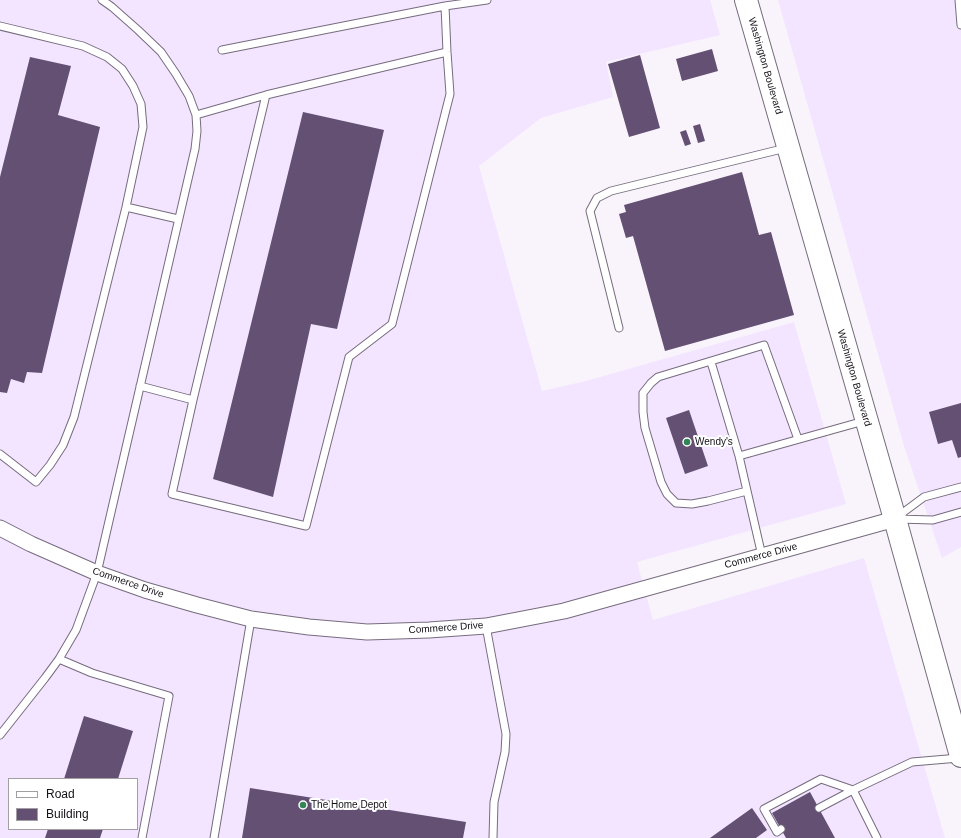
<!DOCTYPE html>
<html>
<head>
<meta charset="utf-8">
<style>
	body { margin:0 }
	#map { position:relative; width:961px; height:838px; overflow:hidden; background:#f9f4fc; font-family:Arial,sans-serif }
	canvas { display:block }
	.legend { position:absolute; left:8px; top:778px; width:130px; height:52px; box-sizing:border-box; background:#fff; border:1px solid #a19fa2; margin:0; padding:5px 7px; list-style:none; font-size:12px; color:#131016 }
	.legend li { display:flex; align-items:center; gap:8px; height:20px }
	.legend b { width:20px; border:1px solid #a19fa2 }
</style>
</head>
<body>
<div id="map">
<canvas width="961" height="838"></canvas>
<ul class="legend">
<li><b style="height:5px;background:#fff"></b>Road</li>
<li><b style="height:11px;background:#645073"></b>Building</li>
</ul>
</div>
<script>
const context = document.querySelector('canvas').getContext('2d');
context.lineJoin = 'round';
function fill(path, color) {
  context.fillStyle = color;
  context.fill(path, 'evenodd');
}
function shape(rows) {
  const path = new Path2D();
  for (const r of rows) {
    path.moveTo(r[0], r[1]);
    for (let i = 2; i < r.length; i += 2) path.lineTo(r[i], r[i + 1]);
  }
  return path;
}
function stroke(path, color, width, dash) {
  context.strokeStyle = color;
  context.lineWidth = width;
  context.lineCap = dash ? 'butt' : 'round';
  context.setLineDash(dash || []);
  context.stroke(path);
}
function drawText(font, color, halo, rows, align = 'center') {
  context.font = font + ' Arial,sans-serif';
  context.lineWidth = 4;
  context.setLineDash([]);
  context.textBaseline = 'middle';
  context.strokeStyle = halo;
  context.fillStyle = color;
  for (const [text, x, y, turn = 0] of rows) {
    context.save();
    context.translate(x, y);
    context.rotate((+turn || 0) * Math.PI / 180);
    context.textAlign = isNaN(turn) ? turn : align;
    if (halo) context.strokeText(text, 0, 0);
    context.fillText(text, 0, 0);
    context.restore();
  }
}
fill(shape([
	[0,0,710,0,720,35,606,62,613,97,541,118,479,166,542,391,586,381,794,322,846,504,637,562,653,620,864,558,945,838,0,838],
	[9,779,137,779,137,829,9,829],
	[778,0,961,0,961,547,942,558,904,446]
]), '#f3e5ff');
fill(shape([
	[712,49,718,71,682,81,676,59],
	[640,55,660,128,629,137,608,64],
	[30,57,71,66,58,115,100,127,42,373,27,372,24,383,11,379,7,393,0,392,0,177],
	[303,112,384,130,337,329,311,324,273,497,213,479],
	[700,124,705,141,698,143,693,126],
	[686,130,691,144,685,146,680,132],
	[742,172,759,235,771,232,794,315,665,351,633,236,626,238,619,214,626,212,624,205],
	[961,403,961,457,958,458,952,440,938,444,929,412],
	[689,410,708,466,685,474,666,418],
	[84,716,133,731,118,779,64,779],
	[250,788,466,822,463,838,242,838],
	[810,792,835,838,786,838,772,813],
	[752,808,767,830,756,838,710,838],
	[48,829,103,829,100,838,45,838]
]), '#645073');
const service = shape([
	[959,0,961,25],
	[0,26,83,46,107,57,122,69,133,86,141,104,143,127,126,207,74,417,63,445,50,465,36,482,0,454],
	[222,50,445,6,487,0],
	[266,95,193,400,172,494,306,526,349,357,392,324,450,94,447,52,445,6],
	[196,115,266,95,447,52],
	[126,207,178,219],
	[619,328,590,211,597,198,611,191,786,148],
	[711,362,739,456,762,556],
	[140,386,193,400],
	[739,456,864,421],
	[747,491,708,501,692,504,676,503,667,494,661,482,645,428,643,412,643,393,651,383,658,377,764,345,798,439],
	[897,517,924,497,961,487],
	[897,519,933,520,961,512],
	[486,626,506,734,505,752,494,802,493,838],
	[59,659,92,673,169,696,142,838],
	[0,735,45,678,59,659,76,630,97,573,195,149,197,131,196,115,189,96,176,74,161,52,138,30,112,7,102,0],
	[819,808,853,790],
	[781,829,777,832,764,809,821,779,853,790],
	[214,838,251,619],
	[877,838,853,790,912,762,959,758]
]);
const minor = shape([
	[0,528,31,544,97,573,145,590,197,605,251,619,309,627,367,632,429,630,486,626,564,611,895,519]
]);
const primary = shape([
	[746,0,895,519,961,756]
]);
stroke(service, '#766c7d', 9);
stroke(minor, '#766c7d', 17);
stroke(primary, '#766c7d', 24);
stroke(service, '#fff', 7);
stroke(minor, '#fff', 15);
stroke(primary, '#fff', 22);
for (const [x, y, r, color] of [
	[687,442,4,"#348556"],
	[303,805,4,"#348556"]
]) {
  const dot = new Path2D();
  dot.arc(x, y, r, 0, 2 * Math.PI);
  context.fillStyle = color;
  context.fill(dot);
  stroke(dot, '#fff', 1.5);
}
drawText('10px', '#131016', '#fff', [
	["Washington Boulevard",765,66,74],
	["Washington Boulevard",854,378,74],
	["Commerce Drive",761,556,-15],
	["Commerce Drive",128,583,19],
	["Commerce Drive",446,628,-4]
]);
drawText('10px', '#131016', '#fff', [
	["Wendy's",695,442],
	["The Home Depot",311,805]
], 'left');
</script>
</body>
</html>
